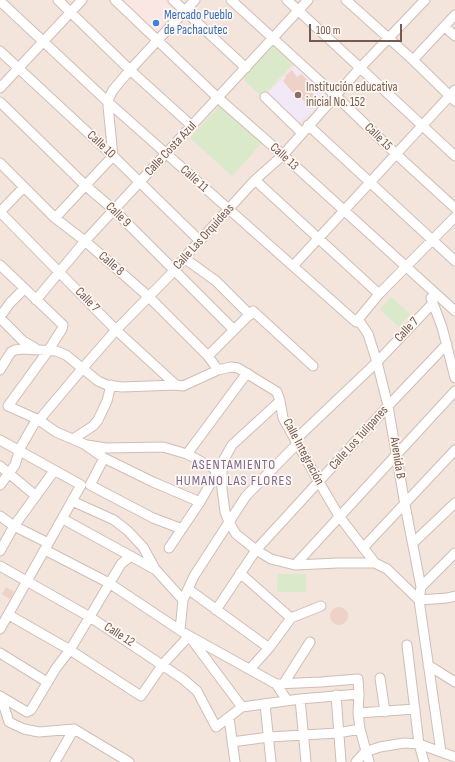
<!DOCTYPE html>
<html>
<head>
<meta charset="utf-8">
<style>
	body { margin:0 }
	#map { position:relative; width:455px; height:762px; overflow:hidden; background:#fbf4ed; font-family:"Sofia Sans Condensed",sans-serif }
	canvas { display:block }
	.scale { position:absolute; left:309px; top:24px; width:93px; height:18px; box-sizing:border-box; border:2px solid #765951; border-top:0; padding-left:5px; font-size:12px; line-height:14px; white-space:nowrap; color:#765951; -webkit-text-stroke:3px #fef8f3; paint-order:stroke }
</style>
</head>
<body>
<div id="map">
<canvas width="455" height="762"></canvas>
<div class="scale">100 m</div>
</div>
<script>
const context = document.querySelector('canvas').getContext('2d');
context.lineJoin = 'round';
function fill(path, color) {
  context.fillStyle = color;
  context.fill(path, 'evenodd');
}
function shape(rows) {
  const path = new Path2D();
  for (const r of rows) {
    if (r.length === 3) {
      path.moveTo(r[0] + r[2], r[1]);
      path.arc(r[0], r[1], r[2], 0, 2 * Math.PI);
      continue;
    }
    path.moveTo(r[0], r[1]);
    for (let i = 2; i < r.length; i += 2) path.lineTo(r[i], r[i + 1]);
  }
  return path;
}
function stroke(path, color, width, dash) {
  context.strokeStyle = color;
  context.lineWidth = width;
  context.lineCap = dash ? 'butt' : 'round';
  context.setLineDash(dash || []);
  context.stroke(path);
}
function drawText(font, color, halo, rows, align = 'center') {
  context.font = font + ' "Sofia Sans Condensed",sans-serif';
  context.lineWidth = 3.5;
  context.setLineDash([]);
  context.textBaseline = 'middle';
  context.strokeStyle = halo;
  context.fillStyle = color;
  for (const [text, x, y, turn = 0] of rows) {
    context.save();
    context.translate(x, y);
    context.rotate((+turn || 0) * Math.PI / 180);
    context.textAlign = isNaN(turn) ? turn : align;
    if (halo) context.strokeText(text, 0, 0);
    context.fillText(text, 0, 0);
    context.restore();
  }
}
fill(shape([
	[0,0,455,0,455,762,0,762]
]), '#f3e5dc');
fill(shape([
	[126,0,165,0,175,13,157,33,124,2]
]), '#fae6e2');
fill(shape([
	[295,66,329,98,296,124,268,93]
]), '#f1e9f8');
fill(shape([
	[274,45,293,64,262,97,242,78],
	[220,105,262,143,232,176,190,138],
	[391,297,410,314,399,327,380,309],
	[278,574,306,574,306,592,277,592]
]), '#dbe9cb');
fill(shape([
	[292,70,297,77,301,74,310,82,306,85,318,100,314,103,316,106,311,109,295,91,293,93,283,81,286,77,285,76],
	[6,587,14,592,10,599,2,594],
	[339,616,9]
]), '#efd2c7');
const minor = shape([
	[58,0,130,70,192,126],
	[115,0,218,98,283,155,455,311],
	[173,0,246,68],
	[231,0,336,96,396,154,455,208],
	[287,0,455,156],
	[346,0,413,60,455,101],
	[0,1,108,102,356,322,379,294,455,217],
	[445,27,455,36],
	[0,51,113,156,200,241],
	[413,60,455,15],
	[0,88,82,0],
	[265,97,302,133],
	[0,102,86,186,114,210,234,330],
	[308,125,455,261],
	[0,163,55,218,85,241,149,297,208,356,218,370],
	[255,180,379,294],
	[0,212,116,330,176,385],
	[0,212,24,187],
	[55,218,113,156,108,106,109,98,113,90,130,70,195,0],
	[184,258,216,281,250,315],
	[0,265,63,325,62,329,48,351,8,406,39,420,56,432,84,444,104,458,153,482,200,502],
	[293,266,455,90],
	[431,298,442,327,455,378],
	[36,300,85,241,308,0],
	[0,317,10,303,24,289],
	[0,318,23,341,35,348],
	[358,319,368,334,377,362,388,406,405,505,421,587,419,600,441,752],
	[208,356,253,311,313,366],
	[0,370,11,352,15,350,23,349,56,351,66,355,98,381,107,385,122,387,176,385,183,386,218,370,231,367,238,368,277,392,280,401,283,418,319,482,339,516,375,563],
	[73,439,93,426,98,420,107,401,111,385],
	[0,440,81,485,0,629],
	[295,440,377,362,433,303],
	[87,445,106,448,163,447,187,454,217,470],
	[187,454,247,373],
	[104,458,90,485,153,518,182,529],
	[222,462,222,489,225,512,229,522,236,534,256,550,271,559,295,565,338,563,375,563,387,569,419,600],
	[0,466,36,496],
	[0,485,15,465,18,455,19,450,34,424,39,420,82,369,116,330,174,271,184,258,255,180,283,155,360,68,425,0],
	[72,501,114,520,128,531,143,547,155,569],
	[0,516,14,526,48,543],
	[63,519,156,570,183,600],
	[413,543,455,503],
	[169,548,200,502,232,445,280,401],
	[363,548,455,450],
	[45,550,109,583,184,633,276,684,287,700],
	[0,551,14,526,54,471],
	[295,565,455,391],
	[0,566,90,617,183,679,197,691,216,727,242,707,300,699,359,694,358,713,360,729,369,762],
	[240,573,291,618],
	[421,587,455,553],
	[188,589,269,648],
	[419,600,447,598,455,596],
	[216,610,256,550,388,406,447,344],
	[9,615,70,650,141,696,163,664,189,636,242,707],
	[180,630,183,600,194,576,246,496,297,444],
	[407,645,419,744,424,762],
	[0,653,47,682],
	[428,665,455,682],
	[250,669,269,648,291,618,321,606],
	[380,678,385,712],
	[284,683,310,642],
	[276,684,321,682,358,679,359,694],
	[336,695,341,762],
	[0,696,27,712,31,710,56,668,70,650,121,564,131,556],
	[1,697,9,722,24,729,39,732,74,729],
	[300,699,306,762],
	[265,704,271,762],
	[358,713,415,709],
	[229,718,235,762],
	[74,729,129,762],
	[232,742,269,737,338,733,360,729],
	[55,762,74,729],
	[356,762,365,752,380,747,404,743,419,744,455,757]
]);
stroke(minor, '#d0bdb5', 11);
stroke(minor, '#fff', 9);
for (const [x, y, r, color] of [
	[156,23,4,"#3f7fe0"],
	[298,95,4,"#8d6e63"]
]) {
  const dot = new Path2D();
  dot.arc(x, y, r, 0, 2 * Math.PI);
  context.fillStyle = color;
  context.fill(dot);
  stroke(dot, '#fef8f3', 1.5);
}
drawText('13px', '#366cbe', '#fef8f3', [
	["Mercado Pueblo",164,16],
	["de Pachacutec",164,31]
], 'left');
drawText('13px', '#785e54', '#fef8f3', [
	["Institución educativa",306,88],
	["inicial No. 152",306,103]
], 'left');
drawText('13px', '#765951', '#fef8f3', [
	["Calle 15",378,137,44],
	["Calle 10",101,145,43],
	["Calle Costa Azul",171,149,-47],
	["Calle 13",284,157,42],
	["Calle 11",194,179,42],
	["Calle 9",118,215,44],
	["Calle Las Orquídeas",204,237,-48],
	["Calle 8",111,264,41],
	["Calle 7",87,300,46],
	["Calle 7",407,330,-47],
	["Calle Los Tulipanes",359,438,-48],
	["Calle Integración",303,452,62],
	["Avenida B",397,458,81],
	["Calle 12",119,635,33]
]);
context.letterSpacing = '1px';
drawText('14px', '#7e6990', '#fef8f3', [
	["ASENTAMIENTO",234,465],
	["HUMANO LAS FLORES",234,481]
]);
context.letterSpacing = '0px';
</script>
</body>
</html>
